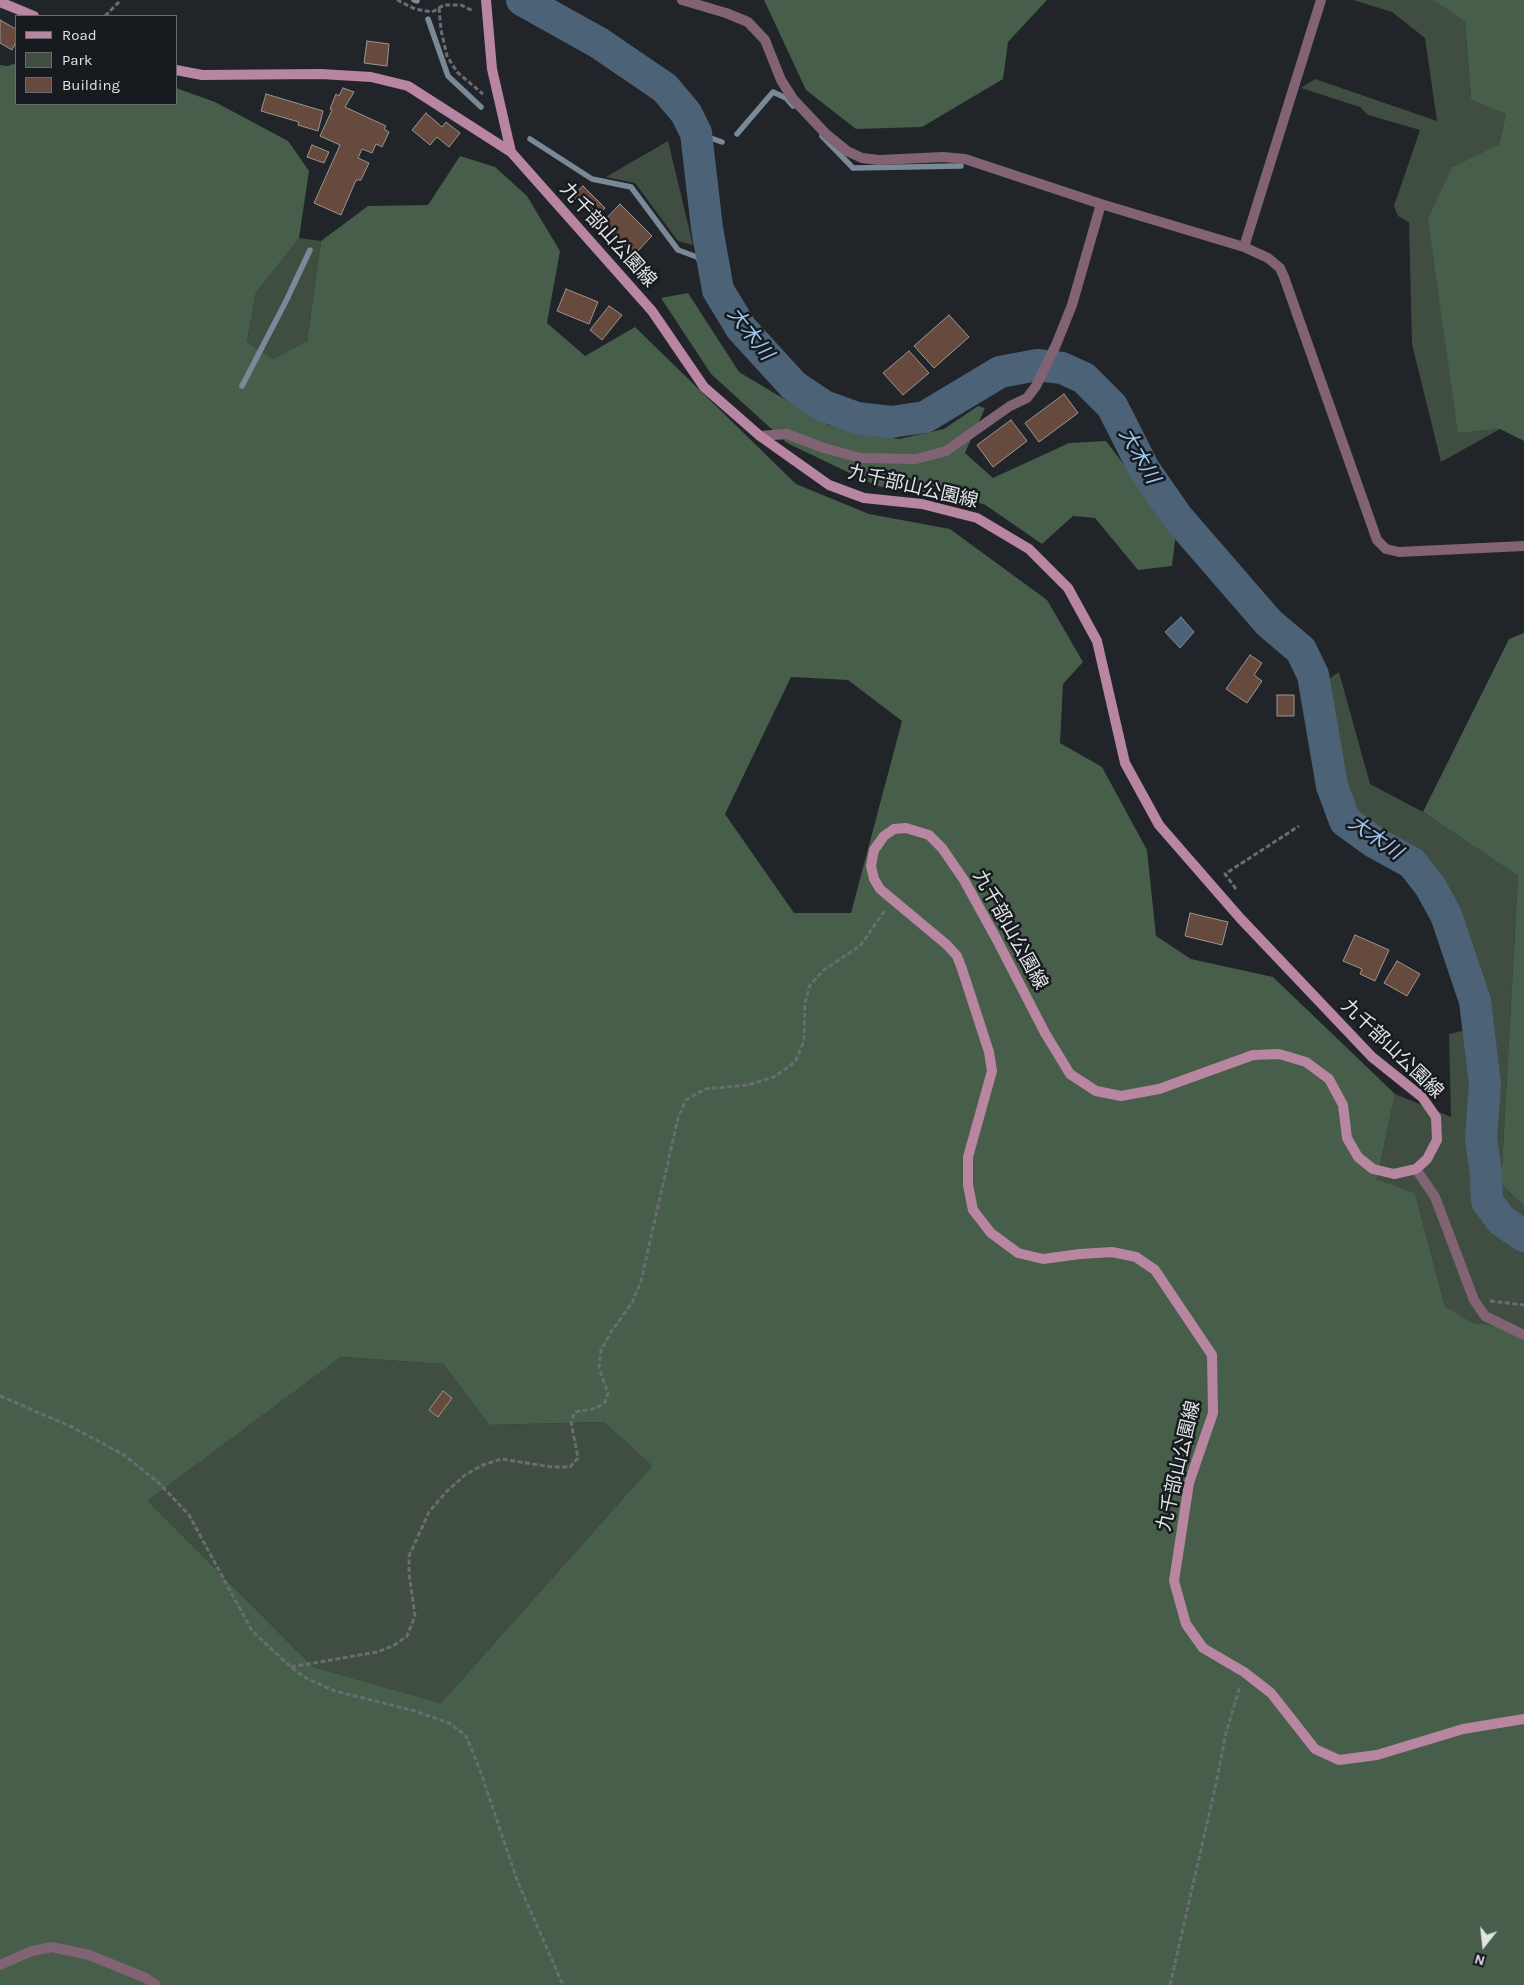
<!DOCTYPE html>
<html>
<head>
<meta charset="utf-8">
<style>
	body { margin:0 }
	#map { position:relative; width:1524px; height:1985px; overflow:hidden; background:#212429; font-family:Karla,sans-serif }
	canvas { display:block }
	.legend { position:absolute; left:15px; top:15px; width:162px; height:90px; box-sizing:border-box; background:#171b1f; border:1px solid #686b6f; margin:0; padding:6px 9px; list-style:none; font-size:15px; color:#e1e3e6 }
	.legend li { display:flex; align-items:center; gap:10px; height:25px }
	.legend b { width:25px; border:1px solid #686b6f }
	.north { position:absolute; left:1459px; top:1920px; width:50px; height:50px; -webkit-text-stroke:4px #171b1f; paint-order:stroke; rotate:196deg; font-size:14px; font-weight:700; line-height:20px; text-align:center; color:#e1e3e6 }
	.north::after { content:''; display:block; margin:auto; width:18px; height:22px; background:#e1e3e6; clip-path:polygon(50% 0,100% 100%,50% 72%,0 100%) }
</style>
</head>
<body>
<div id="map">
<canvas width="1524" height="1985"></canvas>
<ul class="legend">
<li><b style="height:6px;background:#b886a0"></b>Road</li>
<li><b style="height:14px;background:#404e42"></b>Park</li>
<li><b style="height:14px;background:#664a3d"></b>Building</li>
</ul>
<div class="north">N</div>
</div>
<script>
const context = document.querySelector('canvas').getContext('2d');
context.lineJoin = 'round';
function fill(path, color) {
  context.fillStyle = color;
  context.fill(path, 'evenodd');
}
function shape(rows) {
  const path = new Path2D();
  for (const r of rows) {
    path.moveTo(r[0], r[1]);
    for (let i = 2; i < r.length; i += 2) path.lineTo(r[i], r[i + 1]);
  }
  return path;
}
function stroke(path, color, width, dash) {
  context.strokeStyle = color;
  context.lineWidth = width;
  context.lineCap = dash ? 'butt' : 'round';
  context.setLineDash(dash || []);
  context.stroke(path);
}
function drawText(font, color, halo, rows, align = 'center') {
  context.font = font + ' Karla,"Noto Sans JP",sans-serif';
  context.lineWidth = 5;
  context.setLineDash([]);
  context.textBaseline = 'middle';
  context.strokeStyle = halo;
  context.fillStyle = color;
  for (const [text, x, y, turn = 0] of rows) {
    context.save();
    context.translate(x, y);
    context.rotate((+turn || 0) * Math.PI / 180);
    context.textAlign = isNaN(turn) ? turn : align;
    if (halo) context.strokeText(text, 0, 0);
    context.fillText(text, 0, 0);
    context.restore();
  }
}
fill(shape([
	[1353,0,1433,0,1465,22,1471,98,1506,114,1499,144,1452,167,1458,433,1500,429,1441,462,1412,344,1409,222,1398,216,1394,206,1420,130,1368,115,1360,107,1301,88,1315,79,1437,121,1425,38,1392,12],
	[668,141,693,245,678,241,635,183,606,177],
	[299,238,321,241,307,341,273,359,247,342,256,293],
	[1339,672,1370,784,1423,812,1518,876,1501,1184,1524,1206,1524,1329,1473,1323,1445,1306,1415,1193,1377,1181,1395,1094,1451,1117,1449,1034,1484,1026,1461,915,1427,863,1351,811,1317,687],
	[341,1357,443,1364,489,1425,604,1422,652,1466,441,1703,313,1667,148,1501]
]), '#404e42');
fill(shape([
	[764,0,1047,0,1008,42,1003,79,922,127,856,129,806,90],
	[1433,0,1524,0,1524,441,1500,429,1458,433,1428,219,1452,167,1499,144,1506,114,1471,99,1465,22],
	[16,63,16,104,176,104,176,88,215,102,288,141,309,171,299,238,256,293,247,342,273,359,307,341,321,241,368,206,428,205,460,156,495,167,527,196,560,251,547,323,585,356,635,327,796,484,869,514,950,529,1047,600,1083,662,1063,684,1060,743,1102,767,1147,850,1156,936,1191,959,1273,977,1395,1094,1377,1180,1415,1193,1445,1306,1473,1323,1524,1329,1524,1985,0,1985,0,65,8,66],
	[791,677,848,680,902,721,851,913,794,913,725,814],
	[341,1357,443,1364,489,1425,604,1422,652,1466,441,1703,313,1667,148,1501],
	[688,293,739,372,828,425,899,439,944,429,978,406,985,408,965,453,993,478,1069,443,1106,441,1176,533,1172,566,1138,570,1095,518,1073,516,1042,544,984,504,877,486,787,443,711,374,661,298],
	[1524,633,1524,1206,1501,1184,1518,876,1423,812,1509,639]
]), '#465e4a');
const water = shape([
	[1181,617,1194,632,1180,648,1165,632,1181,617]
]);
fill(water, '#4c6277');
stroke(water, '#798998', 1);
stroke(shape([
	[414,0,417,1],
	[428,19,448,76,481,107],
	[696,133,722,142],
	[737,134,773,92,786,98,793,106],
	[822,136,853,168,961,166],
	[530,139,592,179,631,187,678,250,697,257,718,290],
	[242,386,286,301,310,250]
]), '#798998', 5.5);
stroke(shape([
	[522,0,599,43,665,88,686,113,696,133,707,228,718,290,741,328,794,386,824,406,857,418,891,422,925,417,1000,372,1037,365,1062,368,1084,378,1112,406,1144,469,1178,518,1269,623,1301,650,1313,675,1332,786,1345,821,1374,842,1412,863,1430,886,1446,915,1475,1001,1485,1084,1481,1138,1486,1174,1487,1201,1501,1220,1524,1236]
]), '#4c6277', 32);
const building = shape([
	[0,20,16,29,16,42,12,50,0,43,0,20],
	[367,41,389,44,387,66,364,63,367,41],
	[343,88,354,92,345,107,386,126,384,129,389,132,382,147,376,144,372,153,362,149,358,158,369,163,361,180,356,180,341,215,314,203,340,145,320,136,332,110,330,109,336,94,339,96,343,88],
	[266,94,323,111,318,131,298,125,299,122,261,111,266,94],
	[426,113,442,127,446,122,460,133,449,147,437,137,430,145,412,130,426,113],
	[312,145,329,152,324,163,307,157,312,145],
	[583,186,605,208,595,218,572,196,583,186],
	[620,204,652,236,634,255,602,223,620,204],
	[566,289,598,302,589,324,557,311,566,289],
	[609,306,622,315,602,340,590,330,609,306],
	[949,315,969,337,934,368,914,346,949,315],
	[909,351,929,373,903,395,883,373,909,351],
	[1064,394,1078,413,1039,442,1025,423,1064,394],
	[1011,420,1027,441,993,467,977,445,1011,420],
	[1250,655,1262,663,1254,675,1262,681,1247,703,1226,689,1250,655],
	[1277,695,1294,695,1294,716,1277,716,1277,695],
	[1190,913,1228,922,1222,945,1185,936,1190,913],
	[1355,935,1389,950,1375,981,1360,974,1362,969,1343,961,1355,935],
	[1397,961,1420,974,1407,996,1384,983,1397,961],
	[443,1391,452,1398,438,1417,429,1410,443,1391]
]);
fill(building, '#664a3d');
stroke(building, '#9c9591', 1);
stroke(shape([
	[397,0,415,9,432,12,444,5,461,5,473,11],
	[439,8,441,30,447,56,457,72,483,94],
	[105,16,121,0],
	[1236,889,1225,874,1299,826],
	[1490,1301,1524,1305],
	[0,1396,72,1427,124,1455,159,1483,189,1515,252,1631,291,1667,306,1678,335,1691,415,1711,449,1723,466,1736,480,1770,517,1880,563,1985],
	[291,1667,377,1652,393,1646,407,1636,415,1616,409,1574,409,1556,429,1512,446,1492,465,1475,483,1465,501,1459,552,1467,570,1467,578,1458,571,1422,575,1412,597,1408,605,1402,608,1393,599,1368,601,1350,611,1332,632,1303,641,1281,678,1118,686,1100,705,1089,748,1085,774,1077,795,1062,804,1041,805,1003,810,985,824,970,860,946,885,910],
	[1170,1985,1216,1784,1226,1733,1240,1686]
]), '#696c70', 3, [5, 2.5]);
stroke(shape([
	[682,0,726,13,748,22,765,40,781,80,793,99,826,134,847,151,862,158,879,160,943,157,965,159,1101,204,1244,247,1268,258,1280,268,1284,277,1377,540,1386,549,1399,552,1524,546],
	[1244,247,1321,0],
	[760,436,787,434,824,448,861,458,916,459,946,451,1010,406,1027,398,1036,386,1056,345,1072,305,1101,204],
	[1416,1169,1435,1197,1474,1300,1485,1316,1524,1335],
	[0,1965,32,1951,52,1947,89,1955,146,1978,156,1985]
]), '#826373', 10);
stroke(shape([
	[486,0,492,69,511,152],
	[0,2,34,16],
	[176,70,202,75,321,74,371,77,408,86,511,152,652,311,704,387,760,436,829,485,864,498,922,504,977,518,1029,549,1068,588,1097,641,1125,763,1159,825,1240,918,1372,1057,1422,1097,1436,1117,1437,1140,1427,1159,1416,1169,1394,1174,1373,1169,1358,1157,1347,1138,1343,1105,1329,1079,1306,1062,1279,1054,1253,1055,1159,1089,1121,1096,1096,1091,1070,1074,1045,1033,996,938,964,880,942,848,929,835,906,828,894,829,884,836,874,850,871,866,874,879,880,889,947,945,957,956,962,969,989,1052,992,1071,968,1157,968,1185,973,1210,991,1233,1018,1253,1043,1259,1080,1254,1112,1252,1136,1257,1155,1270,1212,1355,1213,1413,1189,1483,1174,1581,1186,1624,1203,1648,1244,1672,1271,1693,1315,1749,1339,1760,1377,1755,1463,1729,1524,1719]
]), '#b886a0', 10);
drawText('19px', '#e1e3e6', '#171b1f', [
	["九千部山公園線",608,235,48],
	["九千部山公園線",913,487,13],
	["九千部山公園線",1010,930,61],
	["九千部山公園線",1392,1049,44],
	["九千部山公園線",1179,1466,-77]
]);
drawText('italic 20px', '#9dc7f0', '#171b1f', [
	["大木川",750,334,52],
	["大木川",1139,456,60],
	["大木川",1375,838,35]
]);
</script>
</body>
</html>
